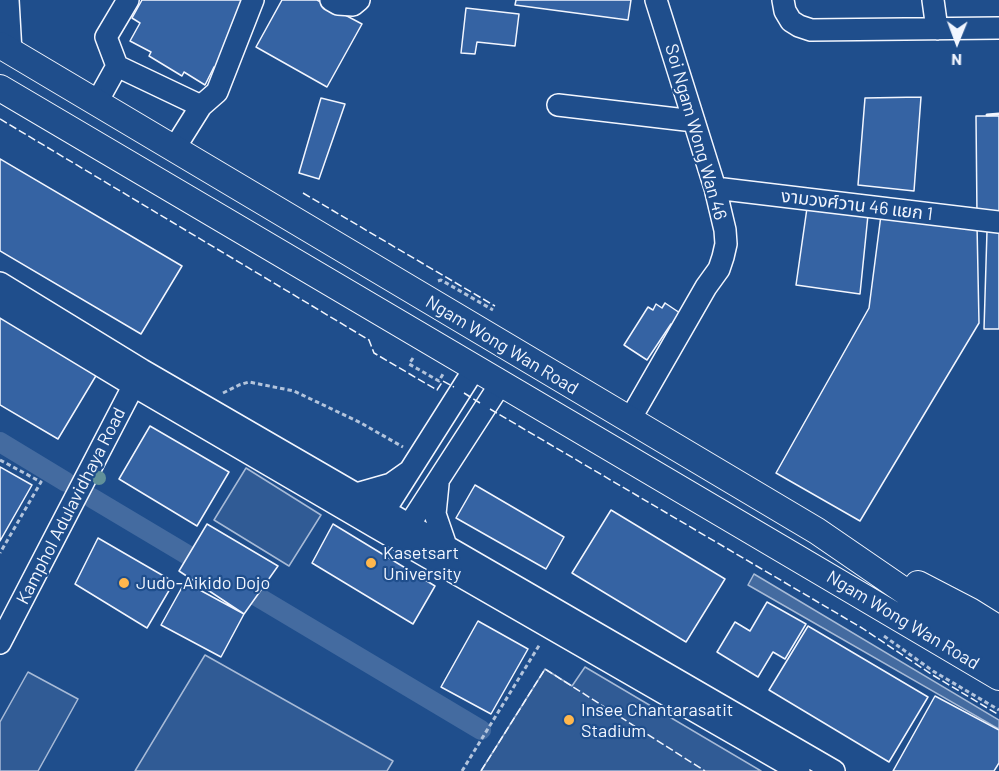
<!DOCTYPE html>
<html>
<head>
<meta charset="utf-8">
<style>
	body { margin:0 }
	#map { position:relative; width:999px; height:771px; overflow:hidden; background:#1f4e8c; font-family:Barlow,sans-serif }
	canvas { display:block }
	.north { position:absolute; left:927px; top:12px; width:60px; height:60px; -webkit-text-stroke:4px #1f4e8c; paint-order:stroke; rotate:181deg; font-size:16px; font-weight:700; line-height:24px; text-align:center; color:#f2f6ff }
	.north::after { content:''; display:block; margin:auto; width:21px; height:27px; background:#f2f6ff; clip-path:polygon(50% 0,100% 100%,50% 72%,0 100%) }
</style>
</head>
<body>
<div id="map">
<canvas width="999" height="771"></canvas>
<div class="north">N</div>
</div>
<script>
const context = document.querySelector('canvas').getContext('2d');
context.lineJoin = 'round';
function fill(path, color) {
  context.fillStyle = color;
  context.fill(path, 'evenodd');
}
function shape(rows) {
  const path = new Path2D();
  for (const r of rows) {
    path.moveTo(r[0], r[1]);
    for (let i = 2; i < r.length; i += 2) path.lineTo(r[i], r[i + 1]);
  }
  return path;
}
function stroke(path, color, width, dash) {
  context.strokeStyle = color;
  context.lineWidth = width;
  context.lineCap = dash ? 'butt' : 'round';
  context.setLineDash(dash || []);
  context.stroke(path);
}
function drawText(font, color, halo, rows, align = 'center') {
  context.font = font + ' Barlow,"Noto Sans Thai",sans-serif';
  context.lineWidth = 4.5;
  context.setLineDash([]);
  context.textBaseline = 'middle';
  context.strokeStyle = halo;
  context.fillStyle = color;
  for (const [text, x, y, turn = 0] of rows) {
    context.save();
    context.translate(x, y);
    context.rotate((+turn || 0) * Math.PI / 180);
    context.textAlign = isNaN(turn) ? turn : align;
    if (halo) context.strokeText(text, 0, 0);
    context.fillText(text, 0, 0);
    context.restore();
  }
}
const built = shape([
	[246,468,321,515,289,566,214,520,246,468],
	[205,655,393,761,387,771,135,771,205,655],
	[585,667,761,771,481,771,545,669,572,686,585,667],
	[28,672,78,699,38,771,0,771,0,722,28,672]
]);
fill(built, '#305b95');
stroke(built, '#a8bbd7', 1.5);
const water = shape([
	[754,574,999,720,999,729,748,585,754,574]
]);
fill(water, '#446ba0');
stroke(water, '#a8bbd7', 1.5);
stroke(shape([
	[0,442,66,482],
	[92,498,481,730]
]), '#446ba0', 20);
const building = shape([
	[142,0,243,0,219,70,214,67,205,85,184,72,182,76,149,56,151,52,130,41,140,23,132,18,142,0],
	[282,0,317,0,362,24,327,87,256,47,282,0],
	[516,0,631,0,628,20,515,5,516,0],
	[466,8,519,14,515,46,477,42,475,54,461,53,466,8],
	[921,97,914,191,858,185,865,98,921,97],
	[321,98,345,104,319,179,299,173,321,98],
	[976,116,999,116,999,216,977,216,976,116],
	[0,159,182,266,141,334,0,251,0,159],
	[807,208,868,215,860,294,796,285,807,208],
	[881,215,977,225,979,323,860,521,776,473,869,308,881,215],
	[987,231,999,232,999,329,984,329,987,231],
	[665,303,683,315,675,326,671,324,647,360,624,345,648,307,653,310,656,304,662,308,665,303],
	[0,317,97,374,58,439,0,405,0,317],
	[150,426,229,472,197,526,119,479,150,426],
	[0,467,32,485,0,541,0,467],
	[475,485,564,537,546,569,456,518,475,485],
	[611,510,725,579,686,642,572,573,611,510],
	[207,524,278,566,244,614,179,571,207,524],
	[333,524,435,586,413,624,312,563,333,524],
	[98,538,174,582,147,628,75,584,98,538],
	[185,582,244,614,221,657,161,625,185,582],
	[767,602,806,624,785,659,773,652,758,677,717,652,735,622,750,631,767,602],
	[478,621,528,649,491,714,441,687,478,621],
	[808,626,928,697,889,762,769,690,808,626],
	[935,696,999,730,999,763,994,771,893,771,935,696]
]);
fill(building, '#3563a3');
stroke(building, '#f2f6ff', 1.5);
const minor = shape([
	[8,0,11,52],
	[128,0,106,37,117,66,201,106],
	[331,0,338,4,353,5,359,0],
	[783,0,785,11,791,21,799,26,811,30,999,28],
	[933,0,937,29],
	[97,102,117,66],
	[558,105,694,121],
	[174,149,201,106,217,92,253,0],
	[715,188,999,222],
	[0,283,142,370,834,771],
	[0,305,134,386,375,527,799,771],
	[629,421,706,287,719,269,723,257,726,244,725,230,715,188,656,0],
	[438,484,435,514,446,546],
	[356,494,391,484,408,472],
	[378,521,475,368],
	[402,536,501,383],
	[0,643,139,375]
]);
const major = shape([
	[0,45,817,531,954,625,999,653],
	[0,88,999,677],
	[918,584,970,611,999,629]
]);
stroke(minor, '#f2f6ff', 24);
stroke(major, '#f2f6ff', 28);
stroke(shape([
	[438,281,441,280,493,310],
	[413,358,409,364,439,381,443,374],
	[223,393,239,385,249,382,294,391,361,423,403,447],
	[0,460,41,482,0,553],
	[884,636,933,671,999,710],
	[462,771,540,644]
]), '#b3c4dc', 3, [4.5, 3]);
stroke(minor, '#1f4e8c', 21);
stroke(major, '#1f4e8c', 26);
stroke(shape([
	[0,119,369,340,374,353,437,390,443,381,454,387],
	[303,193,495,306],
	[464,393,480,403],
	[490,409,862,628,931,674,999,715],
	[481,771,545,669,705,771]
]), '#f2f6ff', 1.5, [8, 3]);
stroke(shape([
	[987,115,999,114]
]), '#f2f6ff', 3);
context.fillStyle = '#61919a';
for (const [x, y] of [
	[99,478]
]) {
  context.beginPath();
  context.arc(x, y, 7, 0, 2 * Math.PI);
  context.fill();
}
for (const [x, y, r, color] of [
	[371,563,6,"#ffb74d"],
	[124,583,6,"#ffb74d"],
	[569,720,6,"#ffb74d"]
]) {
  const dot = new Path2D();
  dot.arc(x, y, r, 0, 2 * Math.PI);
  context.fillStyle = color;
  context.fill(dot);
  stroke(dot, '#1f4e8c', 2);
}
drawText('18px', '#f2f6ff', '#1f4e8c', [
	["Soi Ngam Wong Wan 46",696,132,74],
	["งามวงศ์วาน 46 แยก 1",857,205,7],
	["Ngam Wong Wan Road",502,345,31],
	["Kamphol Adulavidhaya Road",71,506,-63],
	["Ngam Wong Wan Road",903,620,31]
]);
drawText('18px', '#f2f6ff', '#1f4e8c', [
	["Kasetsart",383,553],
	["University",383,574],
	["Judo-Aikido Dojo",136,583],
	["Insee Chantarasatit",581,710],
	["Stadium",581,731]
], 'left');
</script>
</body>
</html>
